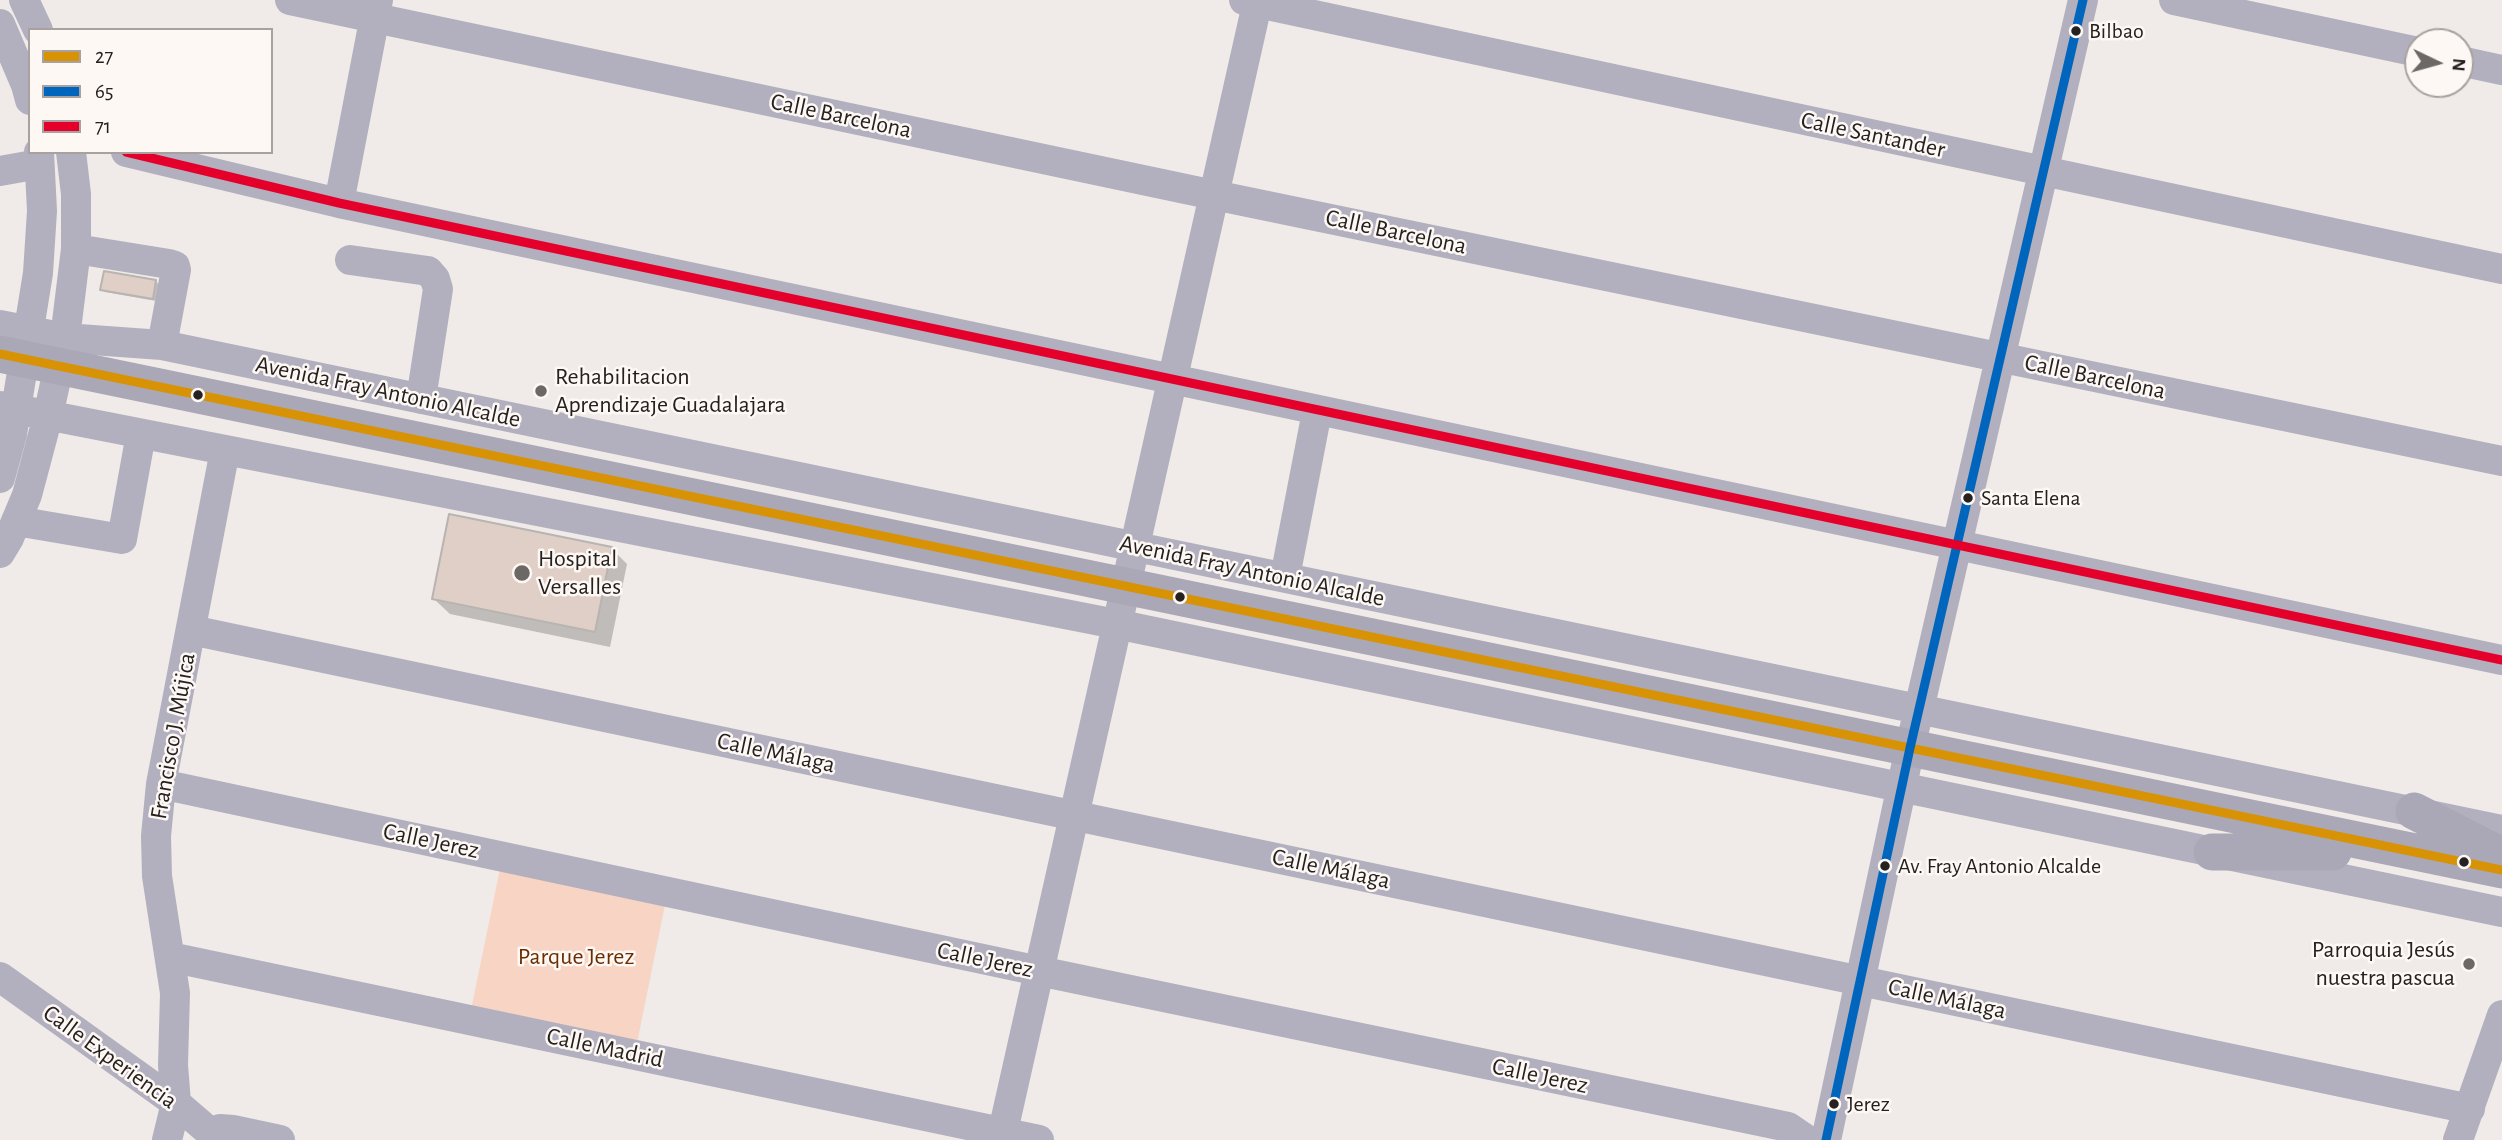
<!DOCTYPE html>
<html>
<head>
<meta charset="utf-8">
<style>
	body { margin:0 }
	#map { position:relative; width:2502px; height:1140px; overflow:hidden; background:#f0ebe8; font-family:"Alegreya Sans",sans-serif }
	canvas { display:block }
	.legend { position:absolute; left:28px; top:28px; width:245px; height:126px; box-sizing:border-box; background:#fef8f5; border:2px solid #a7a29f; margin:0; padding:9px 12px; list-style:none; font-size:21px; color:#25211f }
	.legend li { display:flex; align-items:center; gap:14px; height:35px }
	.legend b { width:35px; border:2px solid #a7a29f }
	.north { position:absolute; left:2404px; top:28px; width:70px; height:70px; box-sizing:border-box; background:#fef8f5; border:2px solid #a7a29f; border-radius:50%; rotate:95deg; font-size:19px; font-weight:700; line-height:28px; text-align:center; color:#25211f }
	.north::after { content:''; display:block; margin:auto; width:24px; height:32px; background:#6c6865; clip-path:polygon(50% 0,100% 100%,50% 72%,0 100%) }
</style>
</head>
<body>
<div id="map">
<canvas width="2502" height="1140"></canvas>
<ul class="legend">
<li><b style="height:9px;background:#d89205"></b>27</li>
<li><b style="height:9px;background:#0065bd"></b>65</li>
<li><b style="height:9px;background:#e4002b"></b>71</li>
</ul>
<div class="north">N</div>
</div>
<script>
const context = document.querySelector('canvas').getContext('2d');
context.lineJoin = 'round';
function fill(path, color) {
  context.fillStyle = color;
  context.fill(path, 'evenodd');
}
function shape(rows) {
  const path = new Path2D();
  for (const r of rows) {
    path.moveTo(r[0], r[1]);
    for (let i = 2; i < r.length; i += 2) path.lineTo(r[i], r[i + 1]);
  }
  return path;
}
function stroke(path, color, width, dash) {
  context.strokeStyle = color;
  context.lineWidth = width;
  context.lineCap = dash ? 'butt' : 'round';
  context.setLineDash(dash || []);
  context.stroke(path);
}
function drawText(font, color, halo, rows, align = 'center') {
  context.font = font + ' "Alegreya Sans",sans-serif';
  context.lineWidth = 5;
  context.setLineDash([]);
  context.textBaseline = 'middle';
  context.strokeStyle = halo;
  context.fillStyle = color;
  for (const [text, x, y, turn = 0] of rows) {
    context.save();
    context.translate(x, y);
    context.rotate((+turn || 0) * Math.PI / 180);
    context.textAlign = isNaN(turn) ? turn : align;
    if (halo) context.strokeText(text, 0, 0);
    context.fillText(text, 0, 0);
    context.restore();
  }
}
fill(shape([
	[501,864,666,900,636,1048,471,1010]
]), '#f7d4c3');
fill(shape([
	[156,281,159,285,156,301,105,292,102,289],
	[611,548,627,564,610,647,450,614,434,599]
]), '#0003');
const building = shape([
	[104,271,156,280,153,299,100,290,104,271],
	[449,514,612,547,595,632,432,599,449,514]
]);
fill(building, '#e0cfc6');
stroke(building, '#b8b4b2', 2);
stroke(shape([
	[24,0,38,30],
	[290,0,1214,195,2502,461],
	[1244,0,2502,269],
	[2174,0,2418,52],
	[0,24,26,85,30,100],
	[2460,61,2502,70],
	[126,152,339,203,2502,660],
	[0,171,39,164],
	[339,203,378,0],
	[76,249,169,264,175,266,176,270,162,345],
	[350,260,428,271,435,279,438,289,421,399],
	[0,325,65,338,162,345,2502,830],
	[0,406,1116,624,2502,912],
	[0,478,12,434,38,273,42,211,39,152],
	[16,521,122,539,141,434],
	[0,553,9,538,27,495,48,416,65,338,76,249,76,194,71,152],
	[1285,577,1315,422],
	[191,630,2470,1109],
	[161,784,1039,971,1788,1127,1807,1140],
	[170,957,1039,1140],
	[0,977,176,1103,219,1140],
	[212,1134,220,1129,233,1130,280,1140],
	[167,1140,176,1103,173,1065,175,993,157,876,156,836,161,784,225,450],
	[1001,1140,1258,0],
	[1826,1140,1910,748,2083,0],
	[2458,1140,2502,1015]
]), '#b2b0be', 30);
stroke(shape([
	[0,354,2502,870],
	[2414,811,2502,856],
	[2212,852,2333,852]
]), '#aaa7b6', 37);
stroke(shape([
	[0,354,2502,870]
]), '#d89205', 9);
stroke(shape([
	[1826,1140,1910,748,2083,0]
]), '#0065bd', 9);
stroke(shape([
	[126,152,339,203,2502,660]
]), '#e4002b', 9);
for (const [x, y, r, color] of [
	[2076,31,6,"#25211f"],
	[541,391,7,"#6c6865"],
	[198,395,6,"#25211f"],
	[1968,498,6,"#25211f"],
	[522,573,9,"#6c6865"],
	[1180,597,6,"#25211f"],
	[2464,862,6,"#25211f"],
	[1885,866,6,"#25211f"],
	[2469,964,7,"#6c6865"],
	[1834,1104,6,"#25211f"]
]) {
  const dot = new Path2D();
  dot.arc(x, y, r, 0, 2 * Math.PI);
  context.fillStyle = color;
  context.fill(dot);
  stroke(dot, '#fef8f5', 2.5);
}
drawText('22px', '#25211f', '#fef8f5', [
	["Bilbao",2089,31],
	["Santa Elena",1981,498],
	["Av. Fray Antonio Alcalde",1898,866],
	["Jerez",1847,1104]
], 'left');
drawText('24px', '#25211f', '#fef8f5', [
	["Calle Barcelona",841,116,12],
	["Calle Santander",1873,135,12],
	["Calle Barcelona",1396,232,12],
	["Calle Barcelona",2095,377,12],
	["Avenida Fray Antonio Alcalde",388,392,12],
	["Avenida Fray Antonio Alcalde",1252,571,12],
	["Francisco J. Mújica",173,736,-80],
	["Calle Málaga",776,753,12],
	["Calle Jerez",431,841,12],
	["Calle Málaga",1331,869,12],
	["Calle Jerez",985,960,12],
	["Calle Málaga",1947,999,12],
	["Calle Madrid",605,1048,12],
	["Calle Experiencia",110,1057,36],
	["Calle Jerez",1540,1076,12]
]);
drawText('24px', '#25211f', '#fef8f5', [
	["Rehabilitacion",555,377],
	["Aprendizaje Guadalajara",555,405],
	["Hospital",538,559],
	["Versalles",538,587],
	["Parroquia Jesús",2455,950,"right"],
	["nuestra pascua",2455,978,"right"]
], 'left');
drawText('24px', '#6b2c00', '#fef8f5', [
	["Parque Jerez",576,957]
]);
</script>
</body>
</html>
